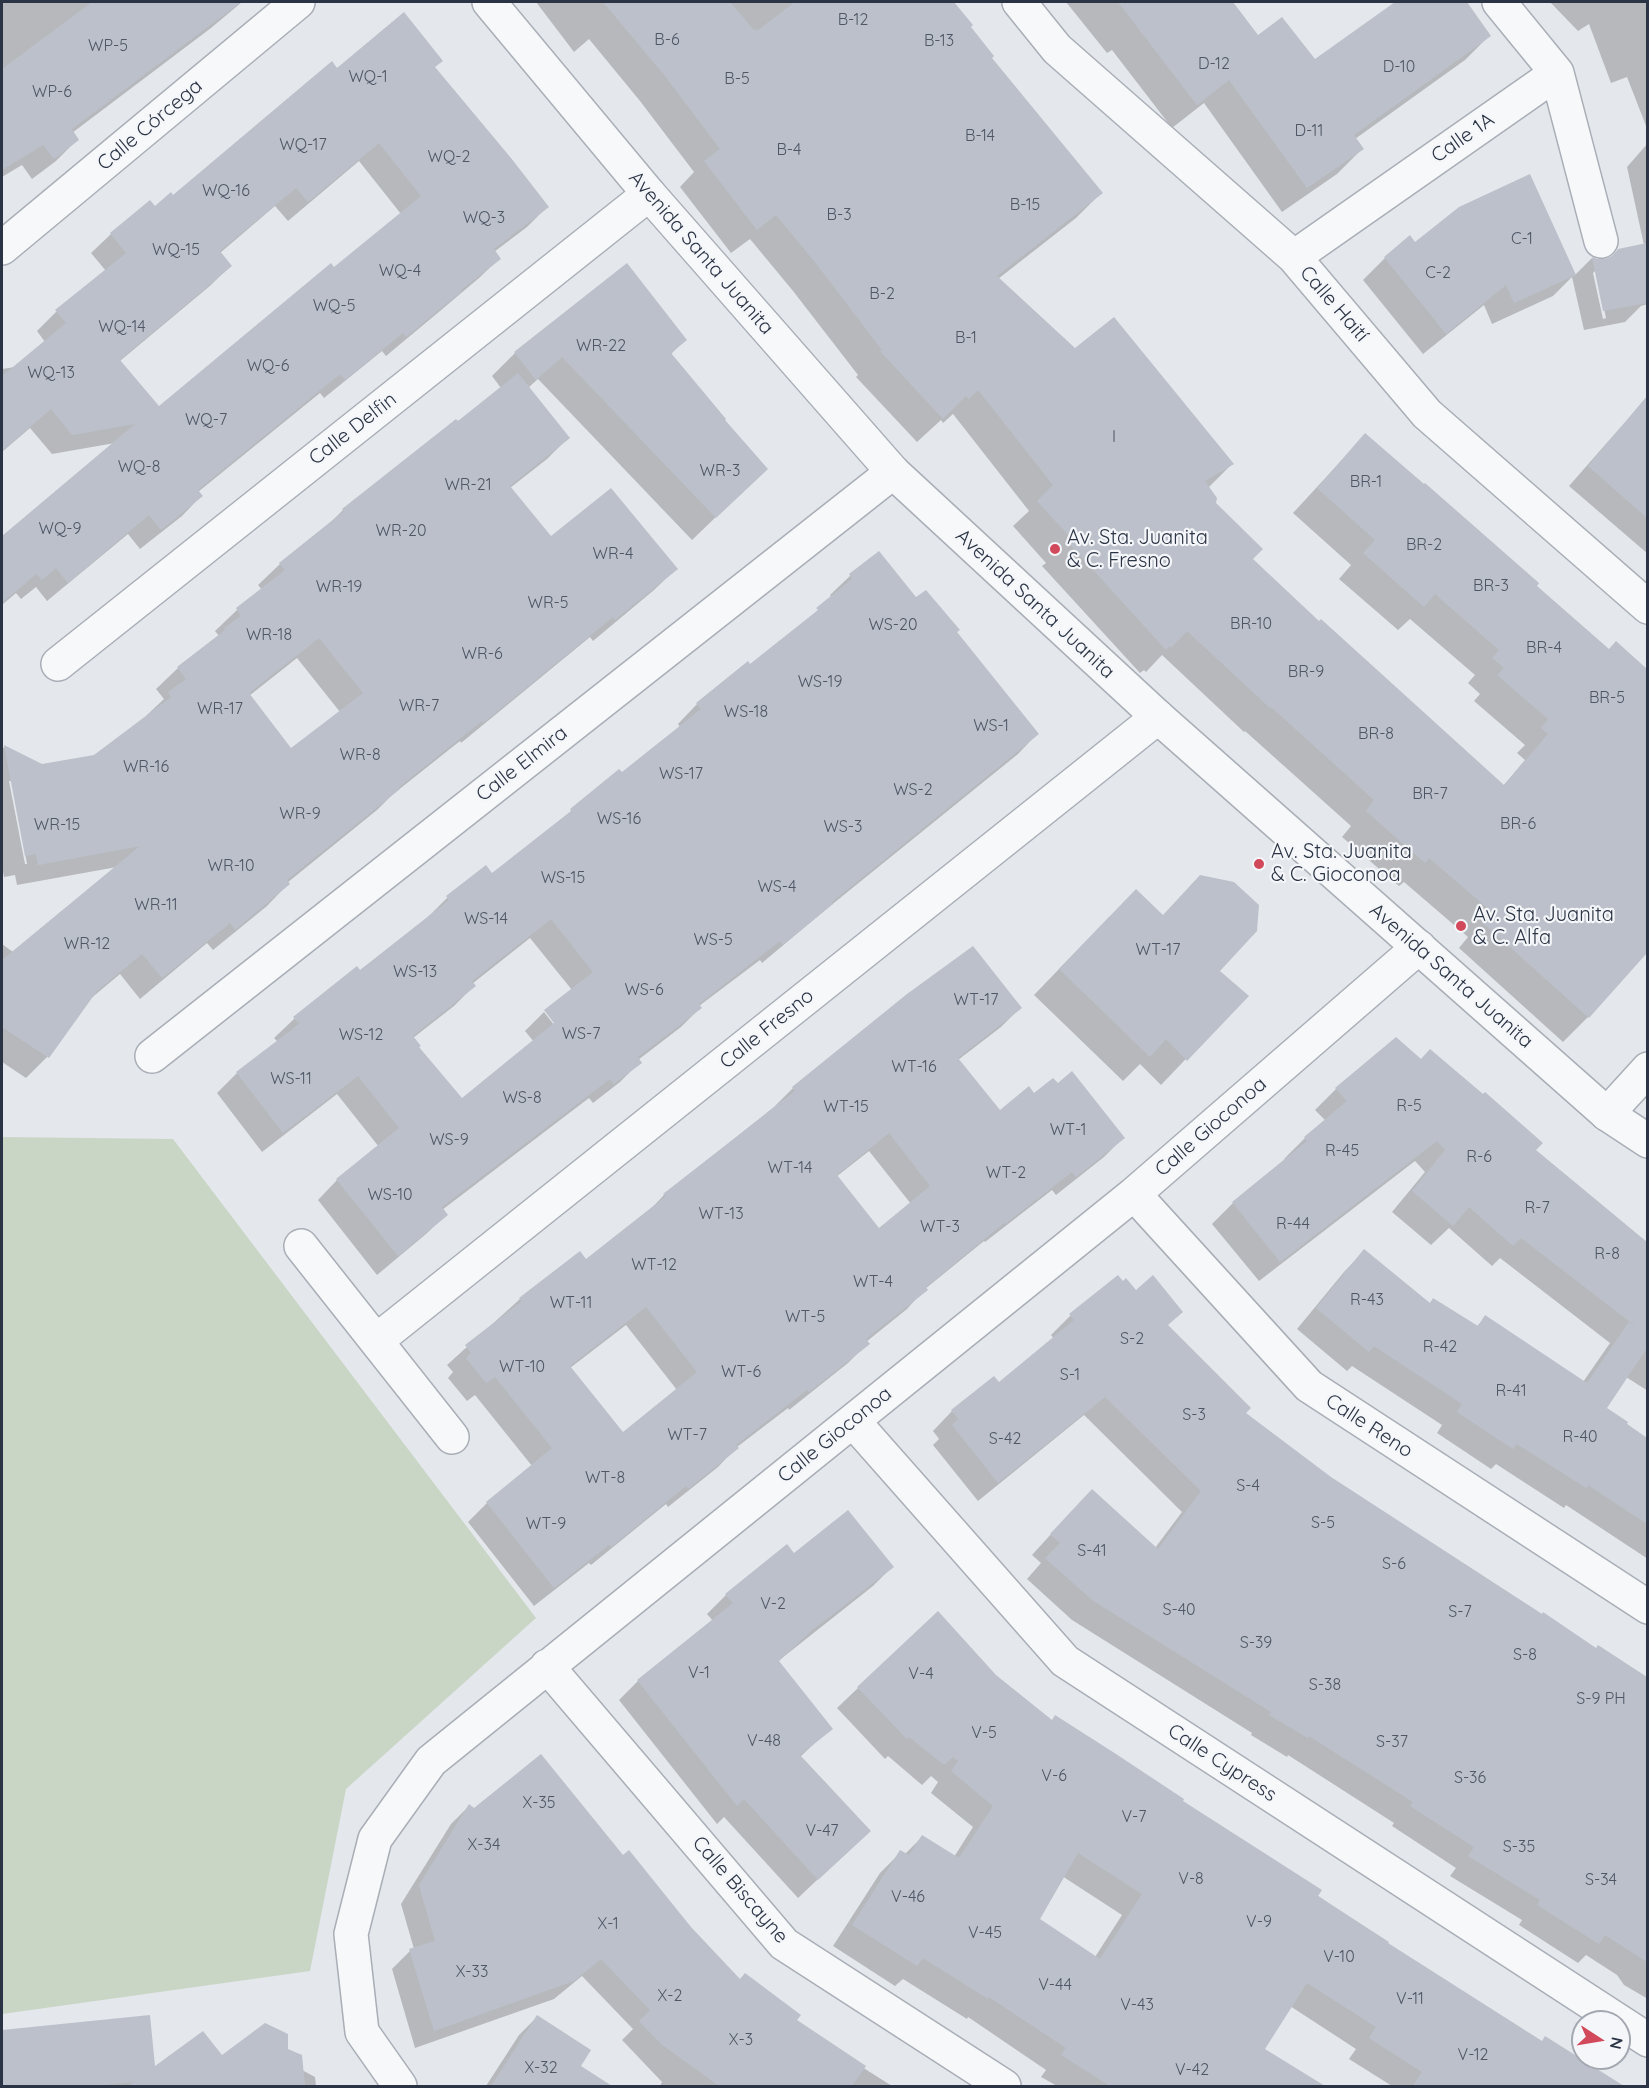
<!DOCTYPE html>
<html>
<head>
<meta charset="utf-8">
<style>
	body { margin:0 }
	#map { position:relative; width:1649px; height:2088px; overflow:hidden; background:#e4e7ec; font-family:Quicksand,sans-serif }
	canvas { display:block }
	.frame { position:absolute; inset:0; border:3px solid #2b3445; pointer-events:none }
	.north { position:absolute; left:1571px; top:2010px; width:60px; height:60px; box-sizing:border-box; background:#f4f6f9; border:2px solid #a4a8b1; border-radius:50%; rotate:102deg; font-size:16px; font-weight:700; line-height:24px; text-align:center; color:#2b3445 }
	.north::after { content:''; display:block; margin:auto; width:21px; height:27px; background:#d1495b; clip-path:polygon(50% 0,100% 100%,50% 72%,0 100%) }
</style>
</head>
<body>
<div id="map">
<canvas width="1649" height="2088"></canvas>
<div class="frame"></div>
<div class="north">N</div>
</div>
<script>
const context = document.querySelector('canvas').getContext('2d');
context.lineJoin = 'round';
function fill(path, color) {
  context.fillStyle = color;
  context.fill(path, 'evenodd');
}
function shape(rows) {
  const path = new Path2D();
  for (const r of rows) {
    path.moveTo(r[0], r[1]);
    for (let i = 2; i < r.length; i += 2) path.lineTo(r[i], r[i + 1]);
  }
  return path;
}
function stroke(path, color, width, dash) {
  context.strokeStyle = color;
  context.lineWidth = width;
  context.lineCap = dash ? 'butt' : 'round';
  context.setLineDash(dash || []);
  context.stroke(path);
}
function drawText(font, color, halo, rows, align = 'center') {
  context.font = font + ' Quicksand,sans-serif';
  context.lineWidth = 4.5;
  context.setLineDash([]);
  context.textBaseline = 'middle';
  context.strokeStyle = halo;
  context.fillStyle = color;
  for (const [text, x, y, turn = 0] of rows) {
    context.save();
    context.translate(x, y);
    context.rotate((+turn || 0) * Math.PI / 180);
    context.textAlign = isNaN(turn) ? turn : align;
    if (halo) context.strokeText(text, 0, 0);
    context.fillText(text, 0, 0);
    context.restore();
  }
}
fill(shape([
	[2,1137,173,1139,536,1618,346,1789,310,1971,2,2014]
]), '#c9d6c5');
fill(shape([
	[2,2,242,2,211,28,72,133,77,140,56,161,32,179,22,165,2,177],
	[536,2,947,2,949,4,952,2,971,25,969,27,990,58,1101,193,1076,218,998,279,1075,350,1232,464,1208,488,1215,503,1251,559,1319,623,1503,786,1525,760,1517,753,1525,745,1474,701,1480,694,1468,683,1475,675,1410,619,1398,630,1339,579,1351,565,1293,513,1365,435,1609,650,1616,643,1648,671,1648,950,1588,1017,1563,1042,1459,948,1468,937,1404,882,1399,886,1342,837,1351,826,1245,731,1244,732,1162,655,1146,672,1144,670,1140,673,1042,566,1046,563,1013,526,1029,511,953,414,943,423,941,420,917,442,856,377,858,375,793,291,750,239,731,253,680,187,694,172,640,101,589,39,574,52],
	[1066,2,1231,2,1258,37,1314,61,1398,2,1465,2,1489,36,1465,60,1355,139,1362,149,1337,174,1282,212,1204,103,1172,128,1112,50,1107,53],
	[1550,2,1648,2,1648,131,1627,77,1611,83,1589,24,1578,31],
	[434,68,547,207,527,227,494,252,499,259,479,278,440,311,386,356,382,351,324,398,320,393,198,492,201,496,182,516,140,549,128,534,47,601,36,587,21,599,16,593,2,605,2,538,115,443,52,454,30,428,2,452,2,369,15,367,45,342,37,331,56,312,106,271,91,253,111,234,172,197,337,70],
	[359,161,401,214,159,409,120,361,211,285,230,266,220,253,275,206,288,221],
	[1648,143,1648,304,1641,306,1625,322,1584,330,1572,277,1553,296,1492,324,1484,305,1423,354,1363,280,1385,258,1410,237,1414,244,1575,275,1592,258,1596,261,1610,258,1618,250,1644,245,1627,167],
	[1596,270,1606,318,1603,319,1593,273],
	[685,340,670,355,742,492,692,540,538,379,528,388,568,438,547,459,510,488,551,538,676,569,654,590,593,641,590,637,461,743,460,741,392,795,377,810,287,883,288,884,267,906,213,950,207,943,140,999,120,974,89,1000,47,1057,26,1078,2,1062,2,944,13,952,117,867,17,885,15,875,4,877,2,866,2,750,4,747,42,766,95,756,148,716,147,715,164,699,156,689,178,668,219,636,215,631,237,610,262,590,258,585,280,564,325,528,343,510,501,388,492,376,515,353],
	[297,658,340,712,291,751,249,696],
	[9,781,12,781,27,864,25,864],
	[1638,409,1648,417,1648,554,1569,486,1619,429],
	[878,553,916,599,956,632,1037,734,1018,754,824,911,762,963,760,960,699,1006,700,1008,681,1027,638,1060,640,1062,620,1082,593,1103,589,1098,442,1210,446,1215,426,1234,377,1275,318,1200,337,1180,379,1147,337,1094,262,1152,217,1093,237,1073,278,1042,274,1038,294,1019,357,968,360,972,428,917,447,898,491,875,561,820,619,771,621,774,680,727,678,724,697,704,750,666,801,626,832,598,830,595,850,576],
	[530,938,572,990,544,1011,547,1011,560,1028,558,1030,544,1012,525,1031,534,1042,462,1100,417,1047,413,1038,454,1006,474,986,472,984],
	[1110,916,1162,916,1217,971,1246,996,1161,1085,1140,1064,1123,1081,1034,995],
	[1020,1008,1001,1027,958,1060,999,1112,1034,1095,1123,1138,1104,1157,1056,1195,1052,1190,985,1242,984,1241,925,1289,907,1309,866,1342,867,1344,848,1363,789,1410,788,1408,737,1447,718,1467,668,1507,666,1504,591,1565,589,1563,534,1606,468,1522,487,1503,532,1466,475,1395,467,1401,448,1378,453,1372,447,1365,520,1299,585,1261,646,1214,664,1195,774,1107,793,1088],
	[869,1151,911,1204,879,1231,836,1177],
	[626,1325,677,1390,623,1434,570,1368],
	[1396,1039,1648,1244,1648,1391,1626,1377,1605,1409,1648,1439,1648,1559,1566,1505,1564,1508,1496,1464,1491,1469,1437,1433,1442,1425,1352,1366,1347,1371,1297,1329,1344,1272,1364,1251,1429,1304,1433,1300,1476,1327,1486,1317,1583,1382,1610,1343,1500,1258,1492,1266,1449,1228,1431,1245,1392,1212,1425,1172,1415,1161,1259,1281,1212,1224,1233,1203,1286,1160,1284,1159,1305,1138,1326,1121,1315,1110,1336,1089],
	[1070,1316,1167,1326,1244,1413,1330,1478,1596,1649,1598,1647,1648,1679,1648,1999,1624,1985,1617,1975,1586,1955,1578,1963,1519,1925,1522,1920,1450,1876,1456,1868,1392,1826,1394,1823,1288,1755,1287,1757,1251,1735,1252,1733,1072,1620,1027,1579,1041,1563,1032,1555,1072,1511,1155,1548,1182,1512,1084,1415,978,1501,933,1445,939,1439,933,1431,952,1411,999,1384,1054,1339,1051,1335],
	[794,1555,892,1567,873,1586,777,1662,831,1728,800,1757,869,1831,798,1898,724,1817,717,1824,619,1700,638,1681,713,1621,707,1614,726,1595],
	[995,1676,1051,1722,1181,1801,1386,1943,1610,2086,1392,2086,1349,2059,1356,2049,1290,2006,1263,2049,1317,2083,1315,2086,1057,2086,1041,2077,1046,2070,968,2017,967,2019,903,1979,895,1986,833,1946,880,1873,901,1852,905,1854,922,1837,954,1857,973,1827,931,1793,938,1782,931,1776,922,1785,888,1756,885,1759,837,1708,858,1688],
	[1062,1876,1122,1915,1095,1957,1038,1919],
	[469,1806,475,1809,623,1857,740,1981,799,2024,752,2086,660,2086,662,2082,622,2040,633,2029,582,1976,554,1999,415,2048,392,1969,410,1951,414,1949,401,1904,451,1824],
	[148,2016,154,2069,221,2057,286,2050,302,2070,315,2077,316,2086,2,2086,2,2032],
	[537,2017,579,2066,610,2086,486,2086,519,2035],
	[843,2055,892,2086,816,2086,824,2075]
]), '#0003');
fill(shape([
	[92,2,241,2,72,129,79,140,54,159,43,145,2,170,2,69],
	[603,2,730,2,754,30,756,29,757,31,795,2,954,2,973,25,971,27,994,56,992,58,1103,193,997,276,1075,348,1114,317,1234,464,1205,481,1217,498,1216,503,1263,549,1253,559,1319,621,1321,619,1504,785,1548,734,1541,728,1548,719,1497,675,1504,668,1492,658,1499,650,1435,594,1424,607,1363,553,1375,540,1317,488,1365,433,1424,484,1425,483,1539,583,1537,586,1609,649,1616,641,1647,669,1647,953,1589,1018,1482,922,1492,912,1429,858,1425,863,1366,811,1374,800,1271,707,1270,708,1187,631,1171,648,1170,646,1166,650,1066,540,1070,537,1037,501,1053,485,978,390,969,399,966,396,943,419,880,351,882,350,818,266,776,215,757,230,704,161,720,149,665,76],
	[1118,2,1233,2,1258,35,1282,17,1315,59,1395,2,1467,2,1491,36,1354,135,1364,149,1307,188,1229,80,1197,105],
	[404,12,443,61,435,67,511,158,549,207,494,249,501,259,461,290,462,291,406,337,403,333,345,380,340,374,198,490,203,496,161,530,149,515,68,583,56,568,42,580,36,574,2,603,2,536,135,424,72,435,51,409,2,451,2,376,66,323,55,310,126,253,110,233,150,200,155,206,171,192,173,195,332,61,337,68],
	[379,143,421,196,334,267,331,263,159,406,120,360,232,266,220,251,296,188,308,202],
	[1530,174,1576,275,1514,303,1506,285,1446,334,1384,257,1410,235,1415,242,1459,207],
	[1647,243,1647,303,1603,311,1592,257,1597,259,1605,259,1614,255,1618,249],
	[627,263,687,340,671,353,726,419,725,420,768,469,716,518,562,357,536,380,514,352],
	[518,373,570,438,510,486,551,536,611,488,678,569,615,620,613,617,483,723,482,721,399,787,400,789,287,880,290,884,235,930,230,923,162,978,142,954,97,991,49,1058,2,1027,2,960,140,846,38,865,36,854,25,856,4,745,42,764,94,755,171,697,168,692,186,679,177,667,225,630,224,628,241,616,236,608,285,570,279,563,344,511,342,509,456,419,458,421],
	[319,638,363,693,291,748,249,693],
	[1647,396,1647,518,1588,466],
	[879,551,916,597,926,590,960,630,957,632,1039,734,831,903,833,904,783,945,780,941,699,1004,702,1008,638,1057,642,1063,614,1084,610,1079,442,1207,448,1215,398,1256,336,1179,399,1128,358,1076,283,1133,236,1072,299,1024,293,1017,357,966,360,970,449,900,446,896,486,865,492,873,571,811,570,809,619,769,622,772,701,709,696,703,748,661,750,664,818,610,816,608,852,579,849,574],
	[551,919,593,972,544,1010,554,1023,462,1098,419,1047,421,1046,413,1036,476,986,472,981],
	[1200,875,1234,882,1259,905,1257,931,1220,971,1249,996,1187,1061,1166,1039,1150,1057,1059,969,1136,889,1163,915],
	[973,946,1022,1008,958,1058,1000,1110,1029,1086,1034,1093,1053,1078,1058,1083,1072,1071,1125,1138,1076,1177,1072,1172,1005,1224,1004,1223,926,1287,928,1290,866,1339,870,1344,809,1392,807,1390,736,1445,739,1448,688,1489,686,1486,611,1547,609,1545,554,1588,486,1502,552,1448,495,1377,486,1383,466,1358,471,1353,465,1345,522,1301,519,1298,580,1251,586,1259,666,1196,663,1194,795,1091,792,1087,907,994],
	[889,1133,930,1186,879,1228,837,1175],
	[646,1307,697,1372,623,1432,570,1366],
	[1396,1037,1421,1059,1430,1049,1483,1094,1485,1092,1543,1143,1536,1150,1647,1242,1647,1348,1607,1408,1628,1422,1627,1424,1647,1438,1647,1524,1588,1485,1586,1488,1517,1444,1513,1449,1457,1412,1462,1404,1374,1346,1369,1352,1316,1308,1364,1249,1430,1303,1433,1298,1478,1326,1485,1315,1587,1383,1629,1322,1643,1332,1521,1238,1513,1246,1469,1207,1453,1226,1412,1191,1445,1150,1437,1141,1280,1262,1232,1202,1307,1141,1304,1137,1347,1101,1335,1088],
	[1118,1275,1123,1281,1126,1278,1136,1290,1153,1275,1183,1312,1168,1325,1251,1408,1246,1413,1331,1477,1542,1614,1543,1612,1596,1648,1598,1645,1647,1677,1647,1962,1605,1935,1599,1944,1537,1905,1540,1900,1468,1856,1474,1847,1410,1806,1413,1802,1309,1736,1308,1738,1269,1715,1271,1712,1092,1600,1045,1558,1060,1543,1050,1534,1092,1489,1158,1549,1201,1491,1105,1397,998,1483,952,1425,958,1419,951,1410,994,1376,999,1382,1074,1320,1069,1314],
	[848,1510,894,1567,811,1631,779,1661,833,1729,800,1755,871,1831,818,1880,744,1799,737,1806,637,1680,733,1603,725,1594,787,1544,794,1553],
	[938,1611,996,1675,1052,1720,1055,1715,1116,1754,1184,1799,1183,1801,1322,1890,1318,1896,1389,1942,1388,1943,1542,2041,1545,2036,1624,2086,1413,2086,1422,2072,1369,2038,1376,2027,1307,1983,1265,2049,1325,2086,1110,2086,1061,2055,1066,2048,989,1997,988,1999,923,1958,917,1966,852,1925,900,1850,909,1855,922,1835,959,1858,993,1806,951,1771,958,1761,953,1757,944,1765,909,1737,907,1739,857,1687],
	[1078,1853,1142,1894,1100,1959,1040,1919],
	[541,1754,623,1855,629,1850,691,1927,740,1979,745,1973,801,2015,797,2020,866,2066,852,2086,719,2086,661,2044,639,2021,650,2010,601,1959,574,1981,434,2031,409,1949,435,1941,419,1885,469,1804,474,1808],
	[150,2015,155,2066,203,2031,222,2055,265,2023,288,2034,288,2049,302,2055,305,2086,128,2086,134,2082,95,2086,2,2086,2,2030],
	[537,2015,591,2050,581,2066,612,2086,491,2086]
]), '#bbc0ca');
const minor = shape([
	[1019,2,1057,49,1294,257,1427,414,1648,607],
	[1499,2,1557,73,1601,241],
	[2,248,298,2],
	[1294,257,1557,73],
	[58,664,649,194],
	[152,1056,893,472],
	[1607,1114,1648,1069],
	[1134,1194,1309,1386,1648,1607],
	[301,1246,452,1437],
	[376,1341,1158,717],
	[853,1421,1065,1661,1648,2040],
	[547,1666,784,1944,1004,2086],
	[400,2086,362,2032,351,1934,375,1839,431,1761,1134,1194,1419,947]
]);
const tertiary = shape([
	[489,2,649,194,893,472,1158,717,1607,1114,1648,1141]
]);
stroke(minor, '#a9aeb7', 36);
stroke(tertiary, '#a9aeb7', 36);
stroke(minor, '#f7f8fa', 33);
stroke(tertiary, '#f7f8fa', 33);
for (const [x, y, r, color] of [
	[1055,549,6,"#d1495b"],
	[1259,864,6,"#d1495b"],
	[1461,926,6,"#d1495b"]
]) {
  const dot = new Path2D();
  dot.arc(x, y, r, 0, 2 * Math.PI);
  context.fillStyle = color;
  context.fill(dot);
  stroke(dot, '#f4f6f9', 2);
}
drawText('16px', '#4f5766', null, [
	["B-12",853,20],
	["B-6",667,40],
	["B-13",939,41],
	["WP-5",108,46],
	["D-12",1214,64],
	["D-10",1399,67],
	["WQ-1",368,77],
	["B-5",737,79],
	["WP-6",52,92],
	["D-11",1309,131],
	["B-14",980,136],
	["WQ-17",303,145],
	["B-4",789,150],
	["WQ-2",449,157],
	["WQ-16",226,191],
	["B-15",1025,205],
	["B-3",839,215],
	["WQ-3",484,218],
	["C-1",1522,239],
	["WQ-15",176,250],
	["WQ-4",400,271],
	["C-2",1438,273],
	["B-2",882,294],
	["WQ-5",334,306],
	["WQ-14",122,327],
	["B-1",966,338],
	["WR-22",601,346],
	["WQ-6",268,366],
	["WQ-13",51,373],
	["WQ-7",206,420],
	["I",1114,437],
	["WQ-8",139,467],
	["WR-3",720,471],
	["BR-1",1366,482],
	["WR-21",468,485],
	["WQ-9",60,529],
	["WR-20",401,531],
	["BR-2",1424,545],
	["WR-4",613,554],
	["BR-3",1491,586],
	["WR-19",339,587],
	["WR-5",548,603],
	["BR-10",1251,624],
	["WS-20",893,625],
	["WR-18",269,635],
	["BR-4",1544,648],
	["WR-6",482,654],
	["BR-9",1306,672],
	["WS-19",820,682],
	["BR-5",1607,698],
	["WR-7",419,706],
	["WR-17",220,709],
	["WS-18",746,712],
	["WS-1",991,726],
	["BR-8",1376,734],
	["WR-8",360,755],
	["WR-16",146,767],
	["WS-17",681,774],
	["WS-2",913,790],
	["BR-7",1430,794],
	["WR-9",300,814],
	["WS-16",619,819],
	["BR-6",1518,824],
	["WR-15",57,825],
	["WS-3",843,827],
	["WR-10",231,866],
	["WS-15",563,878],
	["WS-4",777,887],
	["WR-11",156,905],
	["WS-14",486,919],
	["WS-5",713,940],
	["WR-12",87,944],
	["WT-17",1158,950],
	["WS-13",415,972],
	["WS-6",644,990],
	["WT-17",976,1000],
	["WS-7",581,1034],
	["WS-12",361,1035],
	["WT-16",914,1067],
	["WS-11",291,1079],
	["WS-8",522,1098],
	["R-5",1409,1106],
	["WT-15",846,1107],
	["WT-1",1068,1130],
	["WS-9",449,1140],
	["R-45",1342,1151],
	["R-6",1479,1157],
	["WT-14",790,1168],
	["WT-2",1006,1173],
	["WS-10",390,1195],
	["R-7",1537,1208],
	["WT-13",721,1214],
	["R-44",1293,1224],
	["WT-3",940,1227],
	["R-8",1607,1254],
	["WT-12",654,1265],
	["WT-4",873,1282],
	["R-43",1367,1300],
	["WT-11",571,1303],
	["WT-5",805,1317],
	["S-2",1132,1339],
	["R-42",1440,1347],
	["WT-10",522,1367],
	["WT-6",741,1372],
	["S-1",1070,1375],
	["R-41",1511,1391],
	["S-3",1194,1415],
	["WT-7",687,1435],
	["R-40",1580,1437],
	["S-42",1005,1439],
	["WT-8",605,1478],
	["S-4",1248,1486],
	["S-5",1323,1523],
	["WT-9",546,1524],
	["S-41",1092,1551],
	["S-6",1394,1564],
	["V-2",773,1604],
	["S-40",1179,1610],
	["S-7",1460,1612],
	["S-39",1256,1643],
	["S-8",1525,1655],
	["V-1",699,1673],
	["V-4",921,1674],
	["S-38",1325,1685],
	["S-9 PH",1601,1699],
	["V-5",984,1733],
	["V-48",764,1741],
	["S-37",1392,1742],
	["V-6",1054,1776],
	["S-36",1470,1778],
	["X-35",539,1803],
	["V-7",1134,1817],
	["V-47",822,1831],
	["X-34",484,1845],
	["S-35",1519,1847],
	["V-8",1191,1879],
	["S-34",1601,1880],
	["V-46",908,1897],
	["V-9",1259,1922],
	["X-1",608,1924],
	["V-45",985,1933],
	["V-10",1339,1957],
	["X-33",472,1972],
	["V-44",1055,1985],
	["X-2",670,1996],
	["V-11",1410,1999],
	["V-43",1137,2005],
	["X-3",741,2040],
	["V-12",1473,2055],
	["X-32",541,2068],
	["V-42",1192,2070]
]);
drawText('20px', '#2b3445', '#f4f6f9', [
	["Calle Córcega",150,125,-40],
	["Calle 1A",1463,138,-35],
	["Avenida Santa Juanita",701,253,49],
	["Calle Haití",1334,304,49],
	["Calle Delfin",353,429,-38],
	["Avenida Santa Juanita",1035,604,43],
	["Calle Elmira",522,764,-38],
	["Avenida Santa Juanita",1451,976,41],
	["Calle Fresno",767,1029,-39],
	["Calle Gioconoa",1211,1127,-41],
	["Calle Reno",1369,1426,33],
	["Calle Gioconoa",835,1435,-39],
	["Calle Cypress",1222,1763,33],
	["Calle Biscayne",740,1890,49]
]);
drawText('20px', '#2b3445', '#f4f6f9', [
	["Av. Sta. Juanita",1067,538],
	["& C. Fresno",1067,561],
	["Av. Sta. Juanita",1271,852],
	["& C. Gioconoa",1271,875],
	["Av. Sta. Juanita",1473,915],
	["& C. Alfa",1473,938]
], 'left');
</script>
</body>
</html>
